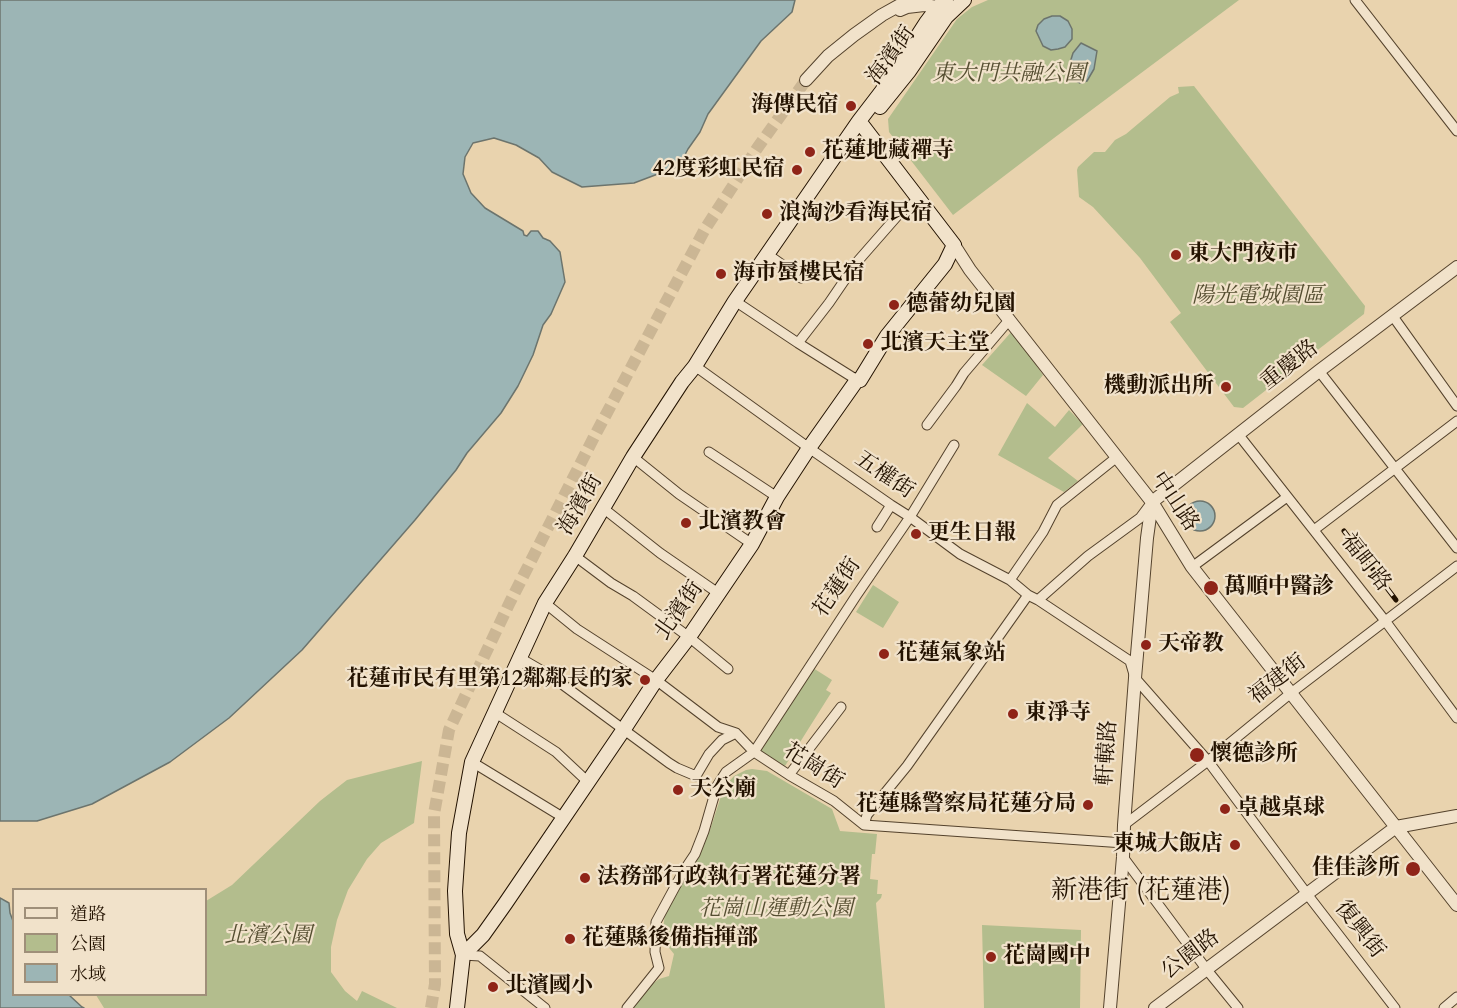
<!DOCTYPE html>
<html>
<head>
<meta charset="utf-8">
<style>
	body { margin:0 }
	#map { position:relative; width:1457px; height:1008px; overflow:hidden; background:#e9d3ae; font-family:Cardo,"Noto Serif TC",serif }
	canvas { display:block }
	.legend { position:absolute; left:12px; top:888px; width:195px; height:108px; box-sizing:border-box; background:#f1e2ca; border:2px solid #9f8f79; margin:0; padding:8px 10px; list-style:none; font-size:18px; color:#231200 }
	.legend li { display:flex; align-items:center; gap:12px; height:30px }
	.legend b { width:30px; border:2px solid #9f8f79 }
</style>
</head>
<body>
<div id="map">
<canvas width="1457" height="1008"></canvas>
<ul class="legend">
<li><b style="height:8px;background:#f1e2ca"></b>道路</li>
<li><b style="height:16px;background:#b3bd8d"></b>公園</li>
<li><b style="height:16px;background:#9cb5b5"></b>水域</li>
</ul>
</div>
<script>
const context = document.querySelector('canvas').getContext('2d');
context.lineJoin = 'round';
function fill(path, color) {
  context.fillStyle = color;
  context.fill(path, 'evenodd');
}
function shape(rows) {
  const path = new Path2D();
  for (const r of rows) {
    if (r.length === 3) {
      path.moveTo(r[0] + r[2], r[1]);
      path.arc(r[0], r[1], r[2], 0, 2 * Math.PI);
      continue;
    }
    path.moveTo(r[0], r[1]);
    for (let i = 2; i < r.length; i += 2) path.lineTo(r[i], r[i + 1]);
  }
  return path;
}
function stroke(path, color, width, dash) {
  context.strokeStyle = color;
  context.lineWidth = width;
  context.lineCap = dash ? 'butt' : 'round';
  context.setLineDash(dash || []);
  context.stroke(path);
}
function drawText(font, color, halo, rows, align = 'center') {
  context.font = font + ' Cardo,"Noto Serif TC",serif';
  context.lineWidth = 4.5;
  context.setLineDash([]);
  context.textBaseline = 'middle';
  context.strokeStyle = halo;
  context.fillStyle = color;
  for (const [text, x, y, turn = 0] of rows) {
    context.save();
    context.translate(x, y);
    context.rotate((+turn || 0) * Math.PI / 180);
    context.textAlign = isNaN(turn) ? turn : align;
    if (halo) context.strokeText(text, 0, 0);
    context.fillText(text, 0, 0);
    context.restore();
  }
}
fill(shape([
	[988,0,1239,0,1054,138,953,215,889,132,888,119,957,19,972,7],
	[1194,86,1365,306,1364,314,1243,408,1234,407,1170,322,1181,313,1140,258,1093,207,1079,197,1077,170,1078,167,1094,152,1105,152,1115,140,1126,134,1170,97,1179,93,1178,87],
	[1013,330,1043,375,1026,396,982,365],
	[1027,403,1055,427,1069,410,1083,424,1048,458,1078,481,1064,492,998,455],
	[873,585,899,602,883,628,856,612],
	[813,668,832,680,826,690,831,693,785,766,759,751],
	[422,761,414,823,381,843,367,859,348,890,337,920,331,947,331,972,345,991,357,1001,362,991,397,1008,104,1008,96,995,206,994,206,901,232,885,320,801,347,780],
	[752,769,767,771,832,809,840,831,877,834,875,854,872,854,870,879,878,880,877,894,882,894,881,898,876,903,885,1008,633,1008,651,985,659,979,669,976,674,954,662,939,665,913,678,887,710,830,724,787,734,776,746,770],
	[982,925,1081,930,1080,1008,984,1008]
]), '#b3bd8d');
const water = shape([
	[0,0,795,0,792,12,761,41,708,114,700,132,688,149,679,166,634,183,582,187,552,172,539,158,516,145,494,138,473,143,465,157,463,174,471,193,485,208,523,231,524,235,527,236,531,231,538,231,543,238,550,241,560,252,565,282,551,314,543,325,533,355,518,386,501,413,467,453,456,470,415,520,302,650,229,718,170,762,92,804,37,821,0,821,0,0],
	[1052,16,1060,16,1068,21,1072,29,1072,39,1065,47,1058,49,1051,50,1043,46,1036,31,1038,25,1044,19,1052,16],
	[1081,43,1097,51,1094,69,1087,81,1080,83,1071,78,1069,66,1073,53,1081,43],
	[1200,516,15],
	[0,898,9,903,10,913,13,921,14,994,69,995,82,1007,84,1008,0,1008,0,898]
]);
fill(water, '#9cb5b5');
stroke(water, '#6c746d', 1.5);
stroke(shape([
	[431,1008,435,984,434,814,449,730,510,602,594,437,705,229,758,147,806,80]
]), '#cbb694', 12, [12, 6]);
const minor = shape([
	[1355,0,1457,131],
	[767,254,801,278],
	[735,301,798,343,857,380],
	[1392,315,1457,406],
	[798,343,829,303,857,262,899,214,919,199],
	[695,366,809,448,891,505,910,517,960,554,1010,580,1028,595,1038,600,1130,661,1135,678,1208,761,1307,894,1395,1008],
	[1319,371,1457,548],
	[927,425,956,386,964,373,1010,319],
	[1238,434,1386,622,1457,718],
	[709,452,777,497],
	[633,457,679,494,752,544],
	[603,508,660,553,718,593],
	[877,527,891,505],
	[1314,530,1457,421],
	[575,556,611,583,633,596,689,637,728,669],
	[1192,567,1287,497],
	[1010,580,1043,532,1057,505,1117,457],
	[1038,600,1088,556,1140,518,1152,502],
	[545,603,577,629,656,680,718,727,736,733,754,752,789,775,834,801,864,825],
	[520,658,551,676,669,763,677,768,696,776,709,754,722,740,736,733],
	[494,712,556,752,588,782],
	[472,762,564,818],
	[789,775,841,707],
	[864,825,867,815,907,766,1028,595],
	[864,825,1124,843],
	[1124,825,1208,761,1291,693,1457,566],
	[1123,857,1207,970,1238,1008],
	[463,955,480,956,545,1008],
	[627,1008,659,968,655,952,656,922,683,872,695,854,704,831,717,786,726,772,754,752,856,596,910,517,954,445],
	[1444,1008,1457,997]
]);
const tertiary = shape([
	[900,10,907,7,924,5,945,8],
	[806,80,828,56,854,35,882,15,909,0],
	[954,245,970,270,1152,502,1192,567,1457,905],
	[1152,502,1319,371,1457,267],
	[1110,1008,1123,857,1124,825,1135,678,1147,538,1152,502],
	[1155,1008,1396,827,1457,816]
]);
const secondary = shape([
	[880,107,909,71,946,17,964,0],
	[463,955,457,934,455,891,459,833,472,762,545,603,575,556,633,457,682,382,695,366,735,301,859,121,882,91,926,23,938,7,946,0],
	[457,1008,463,955,483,935,505,904,624,729,656,680,689,637,752,544,777,497,809,448,857,380,860,380,887,336,945,264,954,245,859,121]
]);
stroke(minor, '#54422c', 11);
stroke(tertiary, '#54422c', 14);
stroke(secondary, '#231200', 16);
stroke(minor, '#f1e2ca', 9);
stroke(tertiary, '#f1e2ca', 12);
stroke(secondary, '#f1e2ca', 14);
const rail = shape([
	[1344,531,1396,600]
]);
stroke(rail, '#231200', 5);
stroke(rail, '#f1e2ca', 3, [9]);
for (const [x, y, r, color] of [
	[851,106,6,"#8f2418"],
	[810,152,6,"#8f2418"],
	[797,170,6,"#8f2418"],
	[767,214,6,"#8f2418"],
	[1176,255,6,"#8f2418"],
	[721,274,6,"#8f2418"],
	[894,305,6,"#8f2418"],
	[868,344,6,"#8f2418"],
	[1226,387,6,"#8f2418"],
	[686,523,6,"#8f2418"],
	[916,534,6,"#8f2418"],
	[1211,588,8,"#8f2418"],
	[1146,645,6,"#8f2418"],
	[884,654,6,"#8f2418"],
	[645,680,6,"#8f2418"],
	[1013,714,6,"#8f2418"],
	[1197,755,8,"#8f2418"],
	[678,790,6,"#8f2418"],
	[1088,805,6,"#8f2418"],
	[1225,809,6,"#8f2418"],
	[1235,845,6,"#8f2418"],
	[1413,869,8,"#8f2418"],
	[585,878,6,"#8f2418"],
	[570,939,6,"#8f2418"],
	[991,957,6,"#8f2418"],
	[493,987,6,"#8f2418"]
]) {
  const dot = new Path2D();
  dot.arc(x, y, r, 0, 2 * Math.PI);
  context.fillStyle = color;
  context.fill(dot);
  stroke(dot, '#f1e2ca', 2);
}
drawText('22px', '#231200', '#f1e2ca', [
	["海濱街",892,56,-54],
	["重慶路",1290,366,-38],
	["五權街",884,476,34],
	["中山路",1174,502,56],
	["海濱街",581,505,-60],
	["福町路",1365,563,52],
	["花蓮街",838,588,-56],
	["北濱街",680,611,-55],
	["福建街",1278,680,-38],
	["軒轅路",1108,753,-86],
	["花崗街",813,767,32],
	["復興街",1359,930,52],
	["公園路",1191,955,-37]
]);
drawText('italic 22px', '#554e31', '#f1e2ca', [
	["東大門共融公園",1009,75],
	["陽光電城園區",1258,297],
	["花崗山運動公園",776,910],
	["北濱公園",268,937]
]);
drawText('bold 22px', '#231200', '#f1e2ca', [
	["海傳民宿",839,106,"right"],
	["花蓮地藏禪寺",822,152],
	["42度彩虹民宿",785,170,"right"],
	["浪淘沙看海民宿",779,214],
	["東大門夜市",1188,255],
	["海市蜃樓民宿",733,274],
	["德蕾幼兒園",906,305],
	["北濱天主堂",880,344],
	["機動派出所",1214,387,"right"],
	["北濱教會",698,523],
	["更生日報",928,534],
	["萬順中醫診",1224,588],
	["天帝教",1158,645],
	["花蓮氣象站",896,654],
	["花蓮市民有里第12鄰鄰長的家",633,680,"right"],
	["東淨寺",1025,714],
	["懷德診所",1210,755],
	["天公廟",690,790],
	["花蓮縣警察局花蓮分局",1076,805,"right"],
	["卓越桌球",1237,809],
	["東城大飯店",1223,845,"right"],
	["佳佳診所",1400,869,"right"],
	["法務部行政執行署花蓮分署",597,878],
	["花蓮縣後備指揮部",582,939],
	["花崗國中",1003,957],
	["北濱國小",505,987]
], 'left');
drawText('26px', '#231200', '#f1e2ca', [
	["新港街 (花蓮港)",1141,892]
]);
</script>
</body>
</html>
